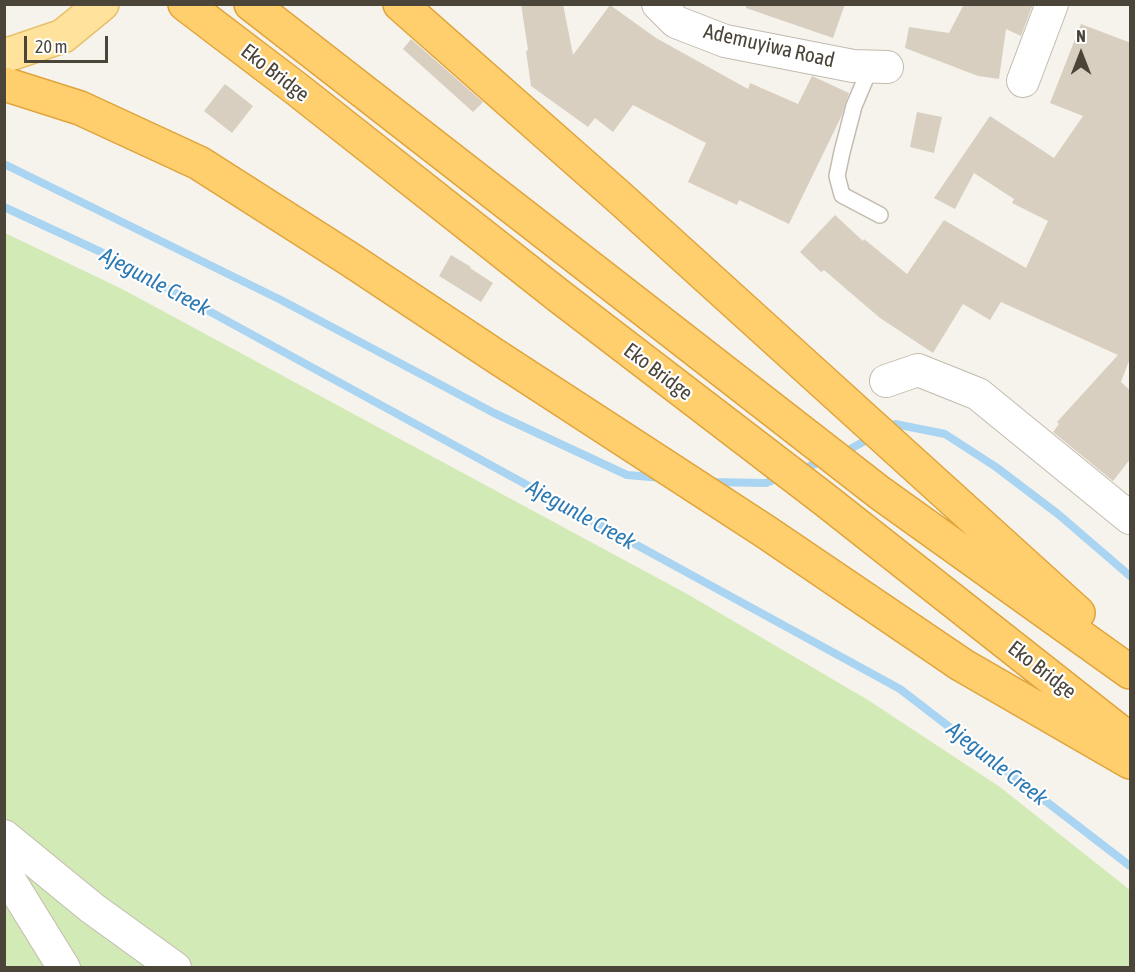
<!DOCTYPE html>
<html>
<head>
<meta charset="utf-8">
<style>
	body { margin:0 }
	#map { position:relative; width:1135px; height:972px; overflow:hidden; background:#f6f3ec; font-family:"Asap Condensed",sans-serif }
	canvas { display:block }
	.frame { position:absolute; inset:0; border:6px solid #4b4439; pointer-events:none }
	.north { position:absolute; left:1051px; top:24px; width:60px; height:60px; -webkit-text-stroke:4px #fff; paint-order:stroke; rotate:0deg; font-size:16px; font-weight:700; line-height:24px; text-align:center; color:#4b4439 }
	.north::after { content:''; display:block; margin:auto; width:21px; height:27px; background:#4b4439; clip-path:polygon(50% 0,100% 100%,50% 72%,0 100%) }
	.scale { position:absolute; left:24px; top:36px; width:84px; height:27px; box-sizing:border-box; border:3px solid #4b4439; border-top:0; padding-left:8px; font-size:18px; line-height:21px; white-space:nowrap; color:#4b4439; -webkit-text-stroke:4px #fff; paint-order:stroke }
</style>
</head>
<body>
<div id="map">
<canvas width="1135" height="972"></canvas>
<div class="frame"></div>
<div class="north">N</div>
<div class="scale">20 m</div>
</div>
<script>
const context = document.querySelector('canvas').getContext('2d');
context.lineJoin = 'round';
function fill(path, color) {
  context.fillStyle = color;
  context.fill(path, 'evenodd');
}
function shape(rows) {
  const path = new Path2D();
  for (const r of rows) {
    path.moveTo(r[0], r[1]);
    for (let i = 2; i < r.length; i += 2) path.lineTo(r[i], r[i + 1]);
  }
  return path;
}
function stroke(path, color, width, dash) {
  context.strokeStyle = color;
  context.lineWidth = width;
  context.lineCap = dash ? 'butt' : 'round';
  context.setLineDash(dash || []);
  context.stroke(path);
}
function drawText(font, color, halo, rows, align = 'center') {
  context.font = font + ' "Asap Condensed",sans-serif';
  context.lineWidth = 4.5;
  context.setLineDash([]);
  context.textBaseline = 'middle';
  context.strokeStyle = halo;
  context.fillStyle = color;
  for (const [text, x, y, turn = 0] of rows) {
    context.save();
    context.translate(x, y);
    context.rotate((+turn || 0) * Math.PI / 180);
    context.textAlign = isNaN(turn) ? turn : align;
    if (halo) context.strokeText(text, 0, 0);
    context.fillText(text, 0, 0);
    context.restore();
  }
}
fill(shape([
	[5,233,122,289,689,595,868,700,1000,787,1130,890,1130,967,5,968]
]), '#d2eab5');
stroke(shape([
	[4,164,281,300,494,413,627,475,662,478],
	[4,207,101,252,900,689,1130,866],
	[885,429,895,424,945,434,996,467,1058,514,1130,576],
	[841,454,874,436],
	[799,470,826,460],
	[708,482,766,483,781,477]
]), '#a9d4f2', 8);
fill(shape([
	[521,4,563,4,573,55,610,5,656,38,748,89,750,83,798,104,812,76,849,93,842,115,789,224,739,200,737,205,688,182,706,143,633,105,613,132,595,118,588,127,531,86,526,51,528,50],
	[746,4,845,4,833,38,746,8],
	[961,4,1033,4,1021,36,1006,29,999,79,978,76,905,48,909,27,949,33,963,6],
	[1081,24,1131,43,1131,361,1129,361,1121,382,1131,391,1131,458,1113,481,1053,432,1059,424,1057,422,1118,355,1001,302,990,320,963,304,933,353,880,318,824,270,821,272,800,252,835,215,863,241,864,239,907,274,944,220,1026,268,1048,221,1012,203,1014,199,974,173,955,209,934,198,990,116,1054,158,1083,116,1050,103],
	[411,39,483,102,473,112,403,49],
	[225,84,253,106,232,133,204,111],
	[917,112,942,117,934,153,910,147],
	[451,255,471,267,470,268,493,283,481,302,439,276]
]), '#d8cfc1');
const service = shape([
	[871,66,854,106,842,152,837,176,842,195,880,215]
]);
const minor = shape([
	[658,4,676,22,725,41,853,66,887,67],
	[1023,81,1052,4],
	[886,381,918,370,978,394,1130,518],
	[4,836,92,908,175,968],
	[4,871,64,968]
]);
const primary = shape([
	[4,54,10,54,63,36,102,4]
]);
const motorway = shape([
	[185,4,298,90,559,296,824,499,1130,740],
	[251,4,880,493,1130,672],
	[400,4,620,198,1078,613],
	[4,84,80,108,199,163,351,260,494,355,766,532,962,665,1130,762]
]);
stroke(service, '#c2bbae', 18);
stroke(minor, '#c2bbae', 34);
stroke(primary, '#e6c16a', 36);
stroke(motorway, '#e0a43c', 36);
stroke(service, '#fff', 15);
stroke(minor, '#fff', 32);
stroke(primary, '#ffe39c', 33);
stroke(motorway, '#ffcf6e', 33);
drawText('21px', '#4b4439', '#fff', [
	["Ademuyiwa Road",769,46,13],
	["Eko Bridge",275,73,38],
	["Eko Bridge",658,372,37],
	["Eko Bridge",1042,670,38]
]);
drawText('italic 22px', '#2e7ab2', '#fff', [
	["Ajegunle Creek",155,282,28],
	["Ajegunle Creek",581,515,29],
	["Ajegunle Creek",997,764,38]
]);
</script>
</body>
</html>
